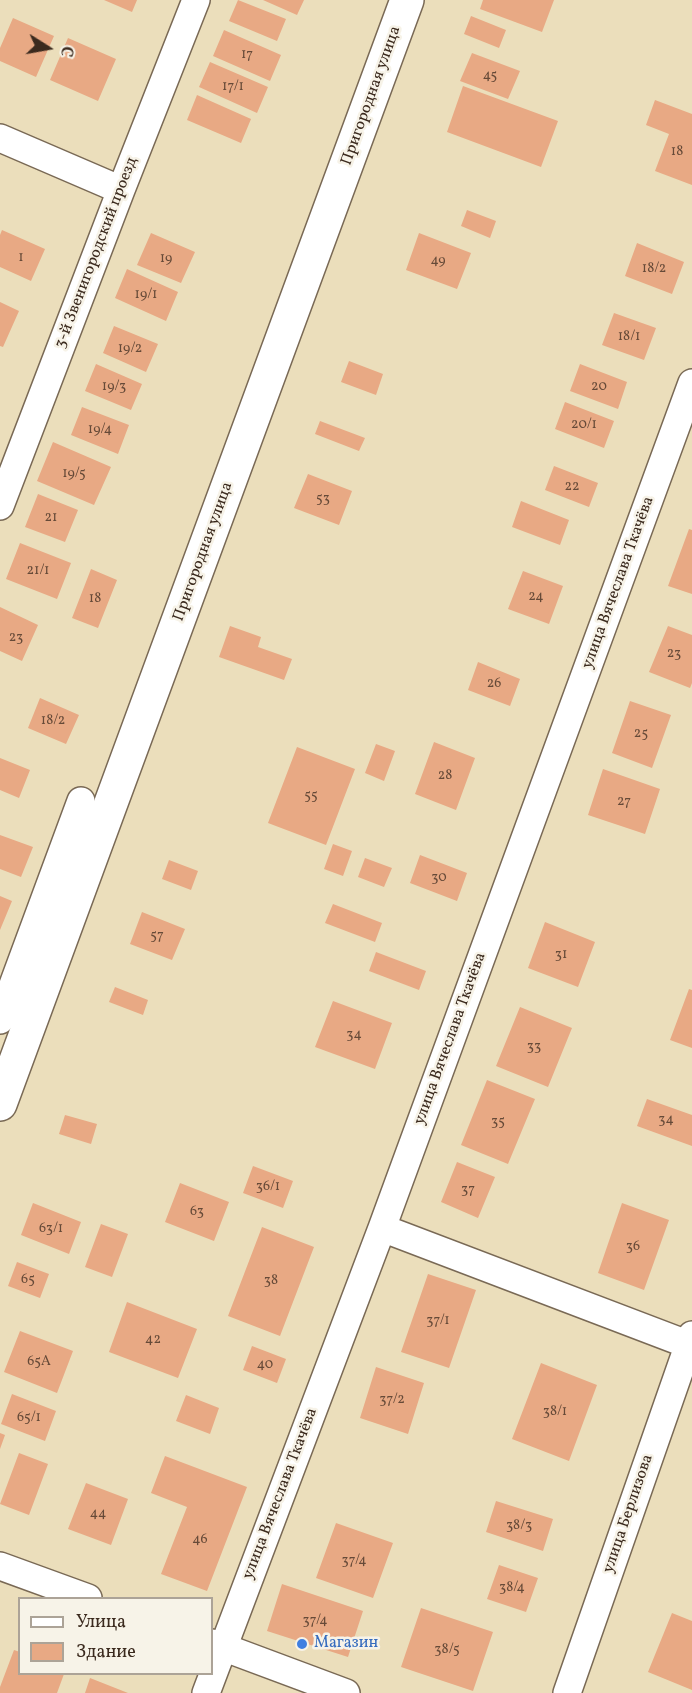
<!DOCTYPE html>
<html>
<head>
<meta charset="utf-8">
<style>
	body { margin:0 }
	#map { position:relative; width:692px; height:1693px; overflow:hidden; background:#ebdebb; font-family:Vollkorn,serif }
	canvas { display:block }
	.legend { position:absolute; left:18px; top:1597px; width:195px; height:78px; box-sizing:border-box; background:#f7f3e8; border:2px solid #aca397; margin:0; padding:8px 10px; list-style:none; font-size:18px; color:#3b2a1e }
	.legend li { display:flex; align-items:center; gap:12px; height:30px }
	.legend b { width:30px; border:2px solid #aca397 }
	.north { position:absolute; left:18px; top:18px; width:60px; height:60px; -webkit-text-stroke:4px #f7f3e8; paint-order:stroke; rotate:101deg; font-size:16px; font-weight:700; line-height:24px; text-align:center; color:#3b2a1e }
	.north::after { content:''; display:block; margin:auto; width:21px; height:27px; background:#3b2a1e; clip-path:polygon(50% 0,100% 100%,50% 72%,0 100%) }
</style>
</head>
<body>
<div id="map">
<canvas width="692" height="1693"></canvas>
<ul class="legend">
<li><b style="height:8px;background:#fff"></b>Улица</li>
<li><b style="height:16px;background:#e8a984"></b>Здание</li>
</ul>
<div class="north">С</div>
</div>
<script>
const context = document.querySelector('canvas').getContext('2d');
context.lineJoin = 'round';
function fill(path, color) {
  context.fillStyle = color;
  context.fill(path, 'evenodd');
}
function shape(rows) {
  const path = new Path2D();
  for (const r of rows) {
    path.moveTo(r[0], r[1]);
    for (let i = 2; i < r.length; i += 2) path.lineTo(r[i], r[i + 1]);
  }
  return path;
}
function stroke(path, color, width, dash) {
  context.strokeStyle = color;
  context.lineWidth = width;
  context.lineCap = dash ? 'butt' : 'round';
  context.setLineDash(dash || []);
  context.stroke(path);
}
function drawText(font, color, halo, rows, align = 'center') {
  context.font = font + ' Vollkorn,serif';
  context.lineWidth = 5;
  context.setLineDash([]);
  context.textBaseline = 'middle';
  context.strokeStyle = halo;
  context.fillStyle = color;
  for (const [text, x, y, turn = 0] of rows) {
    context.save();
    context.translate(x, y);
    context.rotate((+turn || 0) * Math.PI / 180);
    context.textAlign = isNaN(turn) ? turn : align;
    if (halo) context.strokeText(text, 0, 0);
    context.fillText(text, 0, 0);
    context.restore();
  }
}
fill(shape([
	[104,0,137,0,132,12],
	[238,0,286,19,277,41,229,21],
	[263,0,304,0,297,15],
	[483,0,554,0,542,32,480,9],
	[471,16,506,30,499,48,464,34],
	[13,18,54,36,36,77,0,61,0,48],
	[224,30,281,55,270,81,213,56],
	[68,38,116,59,98,101,50,80],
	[472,53,520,71,508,99,460,81],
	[210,62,268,87,257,113,199,87],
	[463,86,558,121,541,167,447,132],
	[197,95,251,119,241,143,187,120],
	[655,100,692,114,692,185,655,171,669,134,646,125],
	[467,210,496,221,490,238,461,226],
	[2,230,45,249,31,281,0,267,0,235],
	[151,233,195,252,181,283,137,265],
	[419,233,471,253,457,289,406,270],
	[637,243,684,262,672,294,625,276],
	[127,269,178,292,166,321,115,298],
	[0,302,19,311,3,347,0,346],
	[614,313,656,328,644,360,602,345],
	[114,326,158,344,146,372,103,353],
	[349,361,383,374,376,395,341,382],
	[96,364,142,384,131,410,85,391],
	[580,364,627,382,618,409,570,391],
	[565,402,614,421,604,448,555,429],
	[82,407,129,425,118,454,71,435],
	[320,421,365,438,359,451,315,434],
	[53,442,111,467,94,505,37,481],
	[554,466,598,483,589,507,545,490],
	[308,474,352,491,339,525,294,508],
	[38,494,78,510,65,542,25,527],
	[521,501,569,520,560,545,512,527],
	[689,529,692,530,692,594,668,586],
	[20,543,71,563,57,599,6,579],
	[91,569,117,580,98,628,72,618],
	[523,571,563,586,549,624,508,609],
	[0,607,38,625,22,661,0,651],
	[230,626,261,637,258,647,292,659,284,680,219,657],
	[668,626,692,635,692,683,690,688,649,672],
	[478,662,520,679,510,706,468,690],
	[40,698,79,715,66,744,28,728],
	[630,701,671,715,652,768,612,753],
	[434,742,475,758,456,810,415,794],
	[376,744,395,751,384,781,365,773],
	[297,747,355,769,326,845,268,823],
	[0,758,30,770,19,798,0,790],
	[603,769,660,789,645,834,588,815],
	[0,835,33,847,21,877,0,869],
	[333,844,352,851,343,876,324,869],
	[420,855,467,873,457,901,410,883],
	[365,858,392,868,384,887,358,877],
	[169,860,198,871,191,890,162,879],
	[0,896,12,901,0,930],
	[333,904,382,923,375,942,325,923],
	[142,912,185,929,172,960,130,944],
	[545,922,595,942,578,987,528,968],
	[376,952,426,971,419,990,369,971],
	[115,987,148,1000,143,1015,109,1002],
	[689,989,692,990,692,1048,670,1040],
	[333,1001,392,1023,375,1069,315,1047],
	[520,1007,572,1028,548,1087,496,1066],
	[487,1080,535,1099,508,1164,461,1145],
	[647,1099,692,1115,692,1146,637,1126],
	[65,1115,97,1124,91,1144,59,1134],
	[457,1162,495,1177,478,1218,441,1202],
	[253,1166,293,1181,283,1208,243,1193],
	[180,1183,229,1202,214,1241,165,1222],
	[33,1203,81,1222,69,1254,21,1235],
	[622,1203,669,1220,644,1290,598,1273],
	[101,1224,128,1234,112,1277,85,1267],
	[262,1227,314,1247,280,1336,228,1316],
	[17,1262,49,1274,40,1298,8,1286],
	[428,1274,476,1290,449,1368,401,1352],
	[127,1302,197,1329,178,1378,109,1352],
	[20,1331,73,1351,57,1393,4,1372],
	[252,1346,286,1359,277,1383,243,1370],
	[541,1363,597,1385,569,1461,512,1439],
	[376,1367,424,1383,408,1434,360,1418],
	[12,1394,56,1411,45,1441,1,1424],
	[186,1395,219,1408,210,1434,176,1421],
	[0,1433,5,1435,0,1449],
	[19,1453,48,1464,29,1515,0,1504],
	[165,1456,247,1487,207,1591,161,1574,187,1507,151,1493],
	[86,1483,128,1499,111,1545,68,1529],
	[496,1501,553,1519,543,1551,486,1532],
	[336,1523,393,1543,373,1598,316,1578],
	[499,1565,538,1578,526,1612,487,1599],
	[282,1584,363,1611,348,1657,267,1631],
	[421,1608,493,1632,473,1691,401,1667],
	[672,1613,692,1621,692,1690,648,1672],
	[14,1650,20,1652,20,1674,64,1674,57,1693,0,1693,0,1687],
	[90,1678,128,1693,85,1693]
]), '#e8a984');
const minor = shape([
	[0,138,121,190],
	[0,506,121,190,196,0],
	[0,1020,81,801],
	[382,1228,692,1346],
	[0,1566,88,1598],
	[212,1643,346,1693],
	[206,1693,382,1228,692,383],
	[567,1693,692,1335]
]);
const tertiary = shape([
	[0,1104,407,0]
]);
stroke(minor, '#796955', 30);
stroke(tertiary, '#796955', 36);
stroke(minor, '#fff', 27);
stroke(tertiary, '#fff', 33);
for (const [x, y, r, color] of [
	[302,1644,6,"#3f7fe0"]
]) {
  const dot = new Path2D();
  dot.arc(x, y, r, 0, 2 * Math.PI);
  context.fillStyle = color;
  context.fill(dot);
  stroke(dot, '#f7f3e8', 2);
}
drawText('14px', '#664a38', null, [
	["17",247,55],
	["45",490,76],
	["17/1",233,87],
	["18",677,152],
	["1",21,258],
	["19",166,259],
	["49",438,261],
	["18/2",654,269],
	["19/1",146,295],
	["18/1",629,337],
	["19/2",130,349],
	["19/3",114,387],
	["20",599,387],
	["20/1",584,425],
	["19/4",100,430],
	["19/5",74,474],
	["22",572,487],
	["53",323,499],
	["21",51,518],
	["21/1",38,571],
	["24",536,597],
	["18",95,599],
	["23",16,638],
	["23",674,654],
	["26",494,684],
	["18/2",53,721],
	["25",641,734],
	["28",445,776],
	["55",311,796],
	["27",624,802],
	["30",439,878],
	["57",157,936],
	["31",561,955],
	["34",354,1035],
	["33",534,1047],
	["34",666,1120],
	["35",498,1122],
	["36/1",268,1187],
	["37",468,1190],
	["63",197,1212],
	["63/1",51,1229],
	["36",633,1247],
	["65",28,1280],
	["38",271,1281],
	["37/1",438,1321],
	["42",153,1340],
	["65А",39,1362],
	["40",265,1365],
	["37/2",392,1400],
	["38/1",555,1412],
	["65/1",29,1418],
	["44",98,1514],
	["38/3",519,1526],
	["46",200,1540],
	["37/4",354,1561],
	["38/4",512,1588],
	["37/4",315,1621],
	["38/5",447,1650]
]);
drawText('16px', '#3b2a1e', '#f7f3e8', [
	["Пригородная улица",372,96,-70],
	["3-й Звенигородский проезд",97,253,-69],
	["Пригородная улица",204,552,-70],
	["улица Вячеслава Ткачёва",619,583,-70],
	["улица Вячеслава Ткачёва",451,1039,-70],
	["улица Вячеслава Ткачёва",281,1494,-69],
	["улица Берлизова",629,1514,-71]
]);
drawText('16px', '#366cbe', '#f7f3e8', [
	["Магазин",314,1644]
], 'left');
</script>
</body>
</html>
